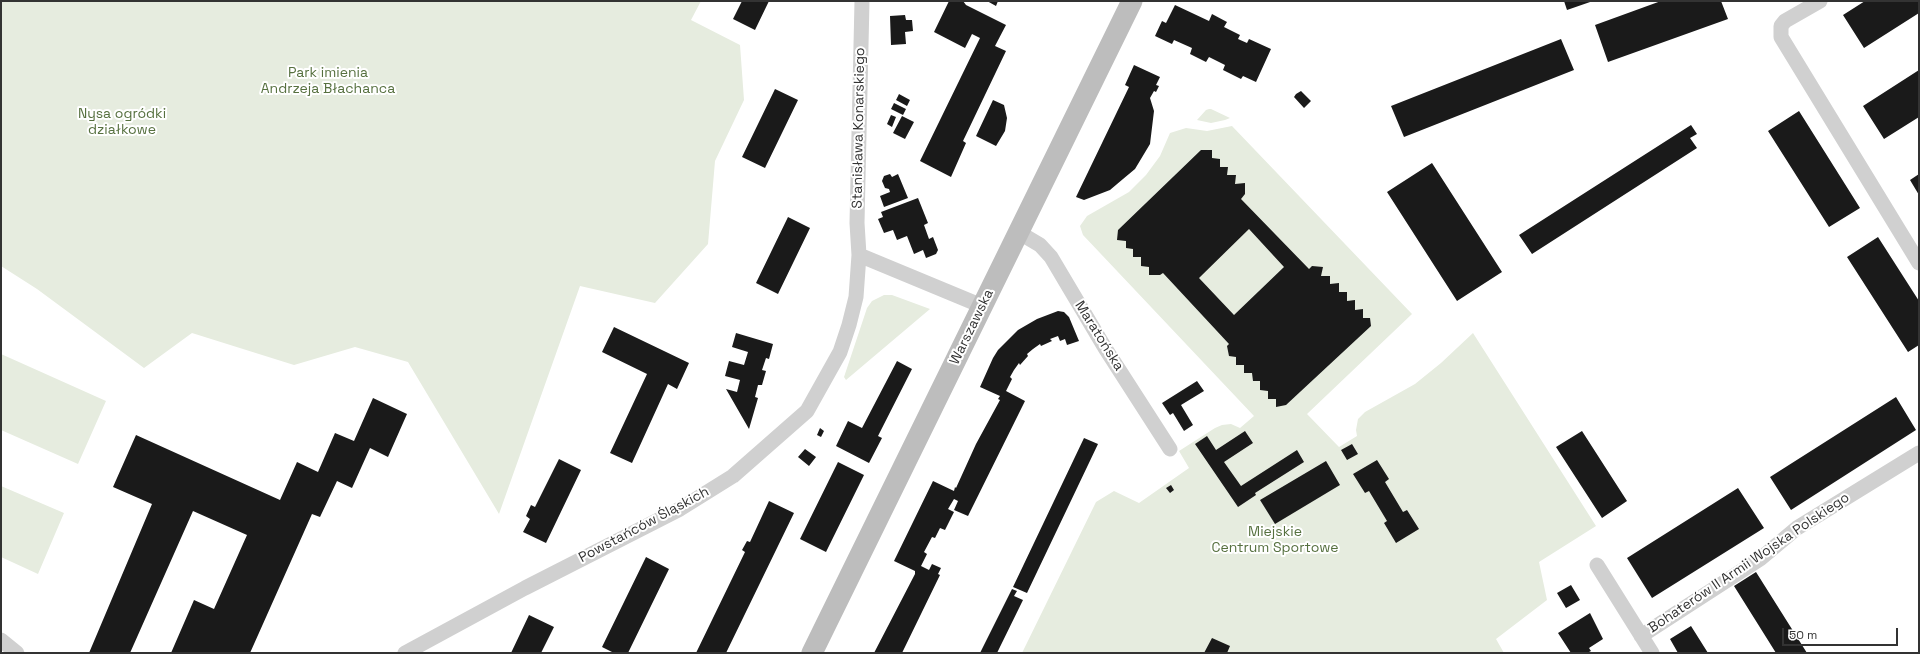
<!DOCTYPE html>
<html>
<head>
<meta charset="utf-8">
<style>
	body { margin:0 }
	#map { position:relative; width:1920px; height:654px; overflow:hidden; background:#fff; font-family:"Space Grotesk",sans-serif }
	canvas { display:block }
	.frame { position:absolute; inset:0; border:2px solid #333; pointer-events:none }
	.scale { position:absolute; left:1782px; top:628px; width:116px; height:18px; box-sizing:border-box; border:2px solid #333; border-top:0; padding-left:5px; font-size:12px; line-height:14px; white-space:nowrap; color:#333; -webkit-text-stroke:3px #fff; paint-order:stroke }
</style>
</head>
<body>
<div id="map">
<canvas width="1920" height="654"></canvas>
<div class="frame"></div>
<div class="scale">50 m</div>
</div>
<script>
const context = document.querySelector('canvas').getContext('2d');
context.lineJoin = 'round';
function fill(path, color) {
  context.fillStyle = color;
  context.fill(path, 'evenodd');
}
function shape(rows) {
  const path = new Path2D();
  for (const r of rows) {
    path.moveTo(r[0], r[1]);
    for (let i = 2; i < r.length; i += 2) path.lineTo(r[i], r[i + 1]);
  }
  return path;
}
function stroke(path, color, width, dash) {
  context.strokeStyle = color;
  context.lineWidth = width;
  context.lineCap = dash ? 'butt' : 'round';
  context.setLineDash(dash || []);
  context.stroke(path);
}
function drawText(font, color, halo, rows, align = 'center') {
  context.font = font + ' "Space Grotesk",sans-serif';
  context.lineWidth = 4;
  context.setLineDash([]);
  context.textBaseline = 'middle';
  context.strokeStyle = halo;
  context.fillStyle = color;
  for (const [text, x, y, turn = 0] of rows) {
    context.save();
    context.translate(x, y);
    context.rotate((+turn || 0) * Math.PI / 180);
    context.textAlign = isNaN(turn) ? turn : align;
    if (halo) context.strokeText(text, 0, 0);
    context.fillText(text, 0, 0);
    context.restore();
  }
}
fill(shape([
	[1,1,701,1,691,20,740,45,744,100,715,161,708,244,655,303,580,286,499,514,408,362,355,347,294,365,192,333,144,368,37,289,1,266],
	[1209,109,1211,109,1230,118,1225,120,1211,123,1197,120,1206,110],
	[1232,126,1412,314,1307,414,1339,447,1357,436,1356,430,1358,419,1365,412,1415,384,1441,363,1473,333,1596,526,1539,562,1547,600,1496,639,1504,653,1022,653,1096,502,1114,491,1139,503,1189,468,1179,451,1215,428,1222,425,1231,424,1240,428,1254,416,1083,235,1080,226,1087,216,1129,192,1146,175,1160,156,1170,133,1186,128,1207,131],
	[884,295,892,295,930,309,846,380,844,377,867,308,872,301],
	[1,354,106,401,78,464,1,430],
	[1,486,64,513,38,574,1,557]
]), '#e6ecdf');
fill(shape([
	[742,1,769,1,755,30,733,19],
	[949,1,963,1,966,5,1006,25,995,46,1006,51,963,141,966,143,951,177,920,161,980,38,972,34,965,48,934,32],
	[987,1,998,1,996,6],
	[1564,1,1593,1,1567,10],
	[1661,1,1721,1,1728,19,1608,62,1595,25],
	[1865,1,1919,1,1919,13,1864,48,1843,15],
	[1175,5,1209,21,1212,14,1227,22,1224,27,1240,35,1238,39,1247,43,1249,39,1271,49,1256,82,1243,76,1241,79,1223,70,1225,65,1209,57,1206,62,1190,54,1192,48,1174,40,1172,44,1155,36,1162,21,1166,23],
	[905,15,906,20,912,20,913,31,905,32,906,44,891,45,890,16],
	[1561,39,1574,70,1404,137,1391,106],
	[1134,65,1160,77,1156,85,1159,86,1156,92,1154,91,1150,98,1154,111,1150,144,1135,169,1123,179,1110,190,1084,200,1076,197,1129,87,1125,85],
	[1919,70,1919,117,1884,139,1863,106],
	[775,89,798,100,765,168,742,157],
	[1301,91,1311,101,1304,108,1294,97,1296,94],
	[899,94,910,100,907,106,896,100],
	[993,100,1004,105,1007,118,1005,131,996,146,976,136],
	[894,103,906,109,903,115,891,109],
	[1799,111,1860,208,1829,227,1768,131],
	[891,115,896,117,892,127,887,124],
	[902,116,914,122,905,139,893,133],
	[1691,125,1697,134,1690,138,1697,148,1532,254,1519,235],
	[1201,150,1212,150,1212,158,1220,159,1220,167,1228,167,1227,175,1236,175,1235,184,1245,183,1245,194,1241,199,1309,269,1312,266,1323,267,1321,276,1330,276,1330,284,1339,283,1339,292,1347,292,1347,301,1355,300,1355,310,1363,309,1363,318,1370,318,1371,326,1286,405,1276,407,1276,399,1268,399,1268,391,1260,390,1260,381,1253,381,1252,373,1244,373,1244,365,1236,365,1236,357,1229,356,1227,346,1229,344,1163,273,1160,275,1149,275,1149,267,1141,266,1141,257,1133,257,1133,249,1126,248,1126,241,1117,240,1118,230],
	[1249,229,1284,267,1234,315,1199,278],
	[1432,163,1502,272,1457,301,1387,192],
	[890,174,892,177,898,174,908,198,884,207,880,196,890,192,889,189,885,188,882,181,884,176],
	[1919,174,1919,195,1910,180],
	[918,198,928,223,924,225,929,239,933,237,938,250,936,254,926,258,923,250,914,254,907,236,897,240,893,230,884,233,878,219,883,217,881,212],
	[788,217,810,228,778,294,756,283],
	[1878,237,1919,301,1919,345,1908,352,1847,257],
	[1058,311,1064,312,1069,317,1079,341,1067,345,1065,339,1060,341,1058,336,1050,339,1052,341,1041,346,1040,344,1033,349,1027,354,1028,356,1020,365,1019,363,1014,370,1010,377,1012,379,1006,391,1025,401,968,516,954,510,958,501,954,499,948,509,954,512,945,530,940,528,935,538,932,537,924,552,927,554,921,566,929,570,932,564,941,568,938,574,940,575,902,653,874,653,915,574,915,571,894,561,933,481,954,491,955,487,956,488,976,444,1000,400,998,399,1000,396,980,387,993,358,998,350,1018,330,1037,319],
	[614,327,689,363,677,389,668,384,632,463,610,453,647,374,602,352],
	[736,333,773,344,769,359,766,358,762,370,766,371,762,385,758,385,755,397,758,398,749,429,726,389,737,392,740,380,725,376,729,361,744,365,748,352,732,347],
	[897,361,912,369,878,436,882,438,869,463,836,446,848,421,862,428],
	[1197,381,1204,391,1181,405,1193,425,1184,431,1173,413,1170,415,1162,403],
	[1896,397,1916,430,1791,510,1770,477],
	[373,398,407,414,388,457,370,448,352,488,337,481,320,517,312,514,250,653,171,653,194,600,214,609,247,535,193,511,130,653,89,653,152,504,113,487,136,435,280,500,297,462,318,472,335,433,354,441],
	[820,428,824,431,821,437,817,435],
	[1245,431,1253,443,1224,462,1241,486,1297,450,1304,462,1255,493,1256,495,1238,507,1195,444,1207,436,1216,450],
	[1582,431,1627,501,1602,518,1556,447],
	[1084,438,1098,444,1027,593,1013,587],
	[1352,444,1358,454,1347,460,1341,450],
	[805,449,816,457,809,466,798,457],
	[559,459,581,470,546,543,523,532,530,519,526,516,531,505,535,507],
	[1377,460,1389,479,1385,482,1403,512,1407,510,1419,529,1396,543,1384,523,1387,521,1369,491,1365,493,1353,474],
	[1326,461,1340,485,1275,524,1260,500],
	[838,462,864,475,826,552,800,539],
	[1171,485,1174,490,1170,493,1166,488],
	[1738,488,1764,528,1652,598,1627,558],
	[769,501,794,513,726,653,696,653,745,552,742,550,747,541,750,542],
	[646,557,669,569,628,653,614,653,602,647],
	[1756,572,1807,653,1776,653,1734,586],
	[1571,585,1580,600,1566,608,1557,593],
	[1012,589,1017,591,1014,596,1023,600,997,653,980,653],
	[1590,613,1603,639,1589,648,1591,651,1587,653,1571,653,1558,633],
	[529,615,554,627,541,653,511,653],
	[1691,626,1708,653,1678,653,1670,639],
	[1212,638,1230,646,1227,653,1204,653]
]), '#1a1a1a');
stroke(shape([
	[1820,1,1785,21,1781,26,1781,37,1919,263],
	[1018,232,1040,245,1051,257,1105,348,1170,449],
	[859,255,982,306],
	[1597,565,1652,653],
	[1641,636,1760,559,1797,528,1919,453],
	[1,640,17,653],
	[405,653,525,588,680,509,733,476,807,411,840,352,849,325,856,297,859,255,857,223,862,1]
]), '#d0d0d0', 15);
stroke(shape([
	[812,653,1132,1]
]), '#bdbdbd', 21);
drawText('14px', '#56703f', '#fff', [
	["Park imienia",328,73],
	["Andrzeja Błachanca",328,89],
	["Nysa ogródki",122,114],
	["działkowe",122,130],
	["Miejskie",1275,532],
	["Centrum Sportowe",1275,548]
]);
drawText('14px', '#333', '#fff', [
	["Stanisława Konarskiego",859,128,-89],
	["Warszawska",972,327,-64],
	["Maratońska",1099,336,58],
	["Powstańców Śląskich",644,525,-28],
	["Bohaterów II Armii Wojska Polskiego",1749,563,-34]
]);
</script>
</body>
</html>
